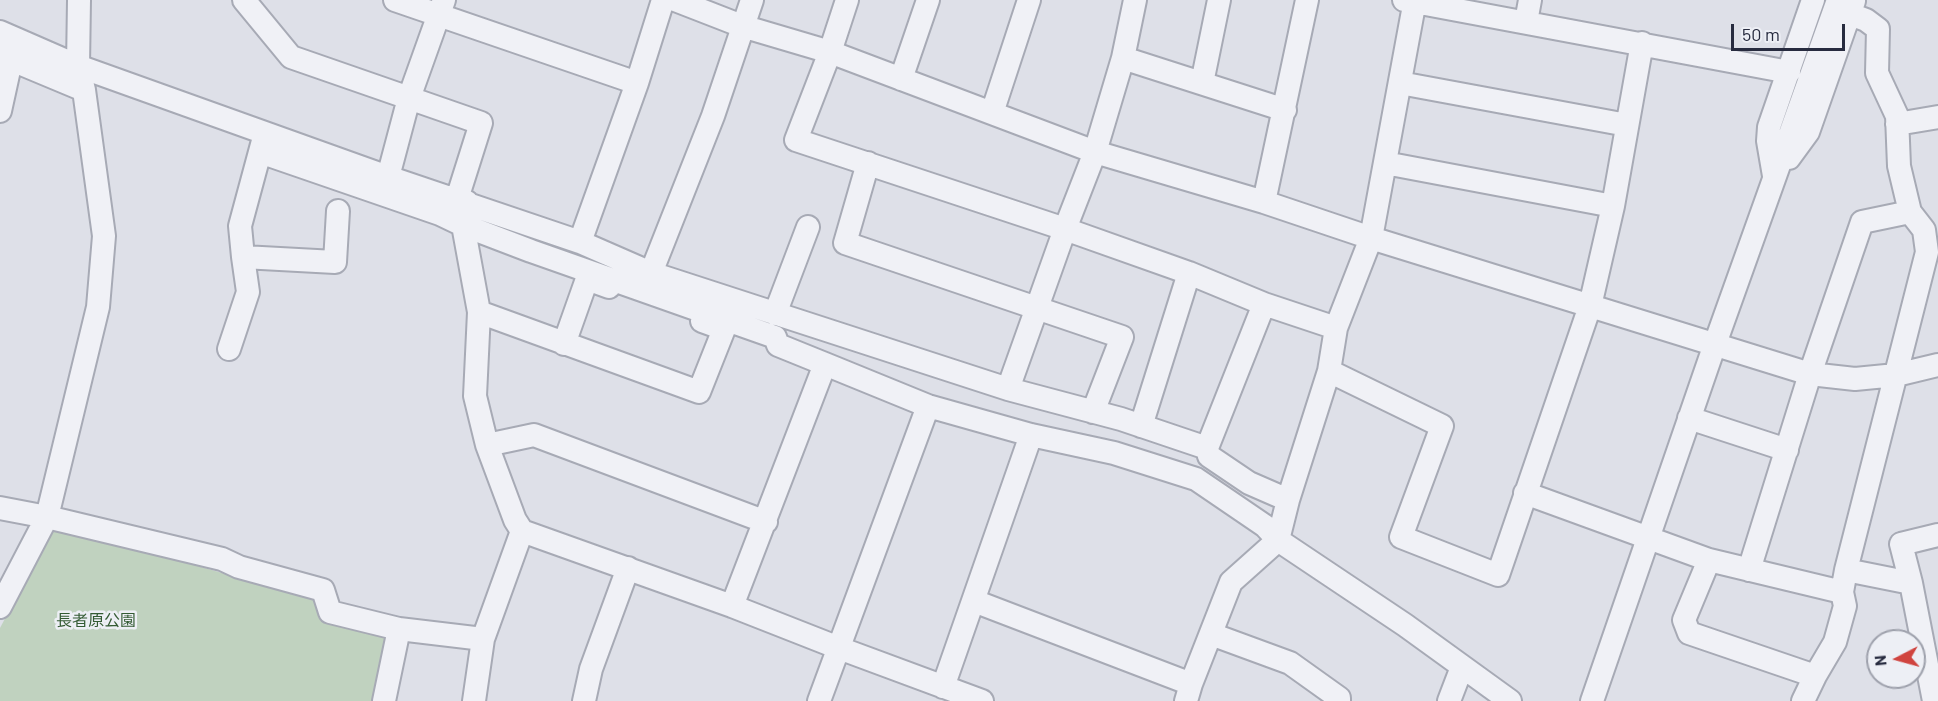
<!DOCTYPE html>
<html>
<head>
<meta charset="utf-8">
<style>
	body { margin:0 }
	#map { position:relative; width:1938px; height:701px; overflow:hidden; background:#dee0e8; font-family:Barlow,sans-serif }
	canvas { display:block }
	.north { position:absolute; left:1866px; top:629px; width:60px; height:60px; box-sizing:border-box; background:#edeff5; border:2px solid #9ea1ac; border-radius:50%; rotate:264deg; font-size:16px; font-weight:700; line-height:24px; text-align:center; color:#272b3f }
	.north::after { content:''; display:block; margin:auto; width:21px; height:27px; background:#d0443f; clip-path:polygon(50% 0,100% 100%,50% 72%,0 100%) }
	.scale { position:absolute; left:1731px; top:24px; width:114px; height:27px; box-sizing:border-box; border:3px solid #272b3f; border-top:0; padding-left:8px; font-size:18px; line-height:21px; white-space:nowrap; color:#272b3f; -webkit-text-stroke:4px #edeff5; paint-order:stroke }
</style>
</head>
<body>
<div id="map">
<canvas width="1938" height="701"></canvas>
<div class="north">N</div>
<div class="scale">50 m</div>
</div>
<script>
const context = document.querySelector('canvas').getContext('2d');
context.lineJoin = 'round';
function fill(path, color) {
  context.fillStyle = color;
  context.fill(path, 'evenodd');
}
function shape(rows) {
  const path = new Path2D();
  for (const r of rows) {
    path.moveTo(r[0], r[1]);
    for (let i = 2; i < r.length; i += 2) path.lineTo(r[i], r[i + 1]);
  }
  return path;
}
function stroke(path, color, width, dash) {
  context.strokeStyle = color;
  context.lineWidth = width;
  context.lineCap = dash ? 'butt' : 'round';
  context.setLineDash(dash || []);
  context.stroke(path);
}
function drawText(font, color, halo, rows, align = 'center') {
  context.font = font + ' Barlow,"Noto Sans JP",sans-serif';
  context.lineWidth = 5;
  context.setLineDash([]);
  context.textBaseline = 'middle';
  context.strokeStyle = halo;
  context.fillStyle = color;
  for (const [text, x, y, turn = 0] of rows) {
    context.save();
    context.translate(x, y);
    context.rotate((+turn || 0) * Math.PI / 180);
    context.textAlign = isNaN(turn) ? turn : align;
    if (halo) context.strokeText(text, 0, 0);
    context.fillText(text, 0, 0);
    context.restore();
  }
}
fill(shape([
	[63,527,388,621,380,701,0,701,0,628,52,530]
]), '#c0d2bf');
const minor = shape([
	[244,0,291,57,481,123,457,199],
	[395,0,637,83],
	[675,0,742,26,830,52,1095,152,1264,202,1371,238,1810,374,1855,379,1896,375,1938,365],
	[847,0,830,52,796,140,1065,229,1189,273,1264,304,1336,328],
	[1404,0,1789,72],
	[1526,22,1530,0],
	[0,32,78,66,388,177,580,242,651,273,1008,389,1121,419,1207,448],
	[0,55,84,90],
	[1123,58,1285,110],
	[901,79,928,0],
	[1202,83,1219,0],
	[1400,83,1627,125],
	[0,111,11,61],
	[992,113,1029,0],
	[1897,124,1938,117],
	[264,137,240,226,243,257,335,262,338,211],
	[260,152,440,214,463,225,531,251,775,337,778,345,825,364],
	[1789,158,1808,132,1854,1],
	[868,163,845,243,1122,337,1093,412],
	[1385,163,1613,206],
	[1774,176,1768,141,1769,127,1813,0],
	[388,177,409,98,444,0],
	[467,202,463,225,479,312,475,396,487,445,515,520,522,531,732,606,839,648,982,701],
	[1264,202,1307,0],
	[580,242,637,83,663,0],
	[651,273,713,116,752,0],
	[1264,304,1207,448,1209,456,1249,483,1288,500],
	[479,312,699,392,724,329,702,321],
	[775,314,808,227],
	[564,344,587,279,609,287],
	[229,349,248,292,243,257],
	[1329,371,1442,426,1401,537,1498,575,1590,306,1613,206,1642,43],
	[1008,389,1065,229,1095,152,1123,58,1135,0],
	[1689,418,1787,450],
	[1141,426,1189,273],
	[487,445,534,435,766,522],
	[1525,493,1709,560,1842,592],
	[0,508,47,517,222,559,239,567,323,590,330,612,399,629],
	[1709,560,1684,620,1689,633,1815,676],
	[1749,570,1810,374,1862,222,1910,212],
	[1846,570,1911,583],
	[974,601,1191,684],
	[732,606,825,364,928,406,1031,435,1114,453,1196,479,1265,526,1278,540,1405,625,1510,701],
	[0,607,47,517,98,307,104,236,84,90,78,66,79,0],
	[1211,634,1290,663,1339,698,1339,701],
	[943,687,1031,435],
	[384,701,399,629,483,639],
	[474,701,483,639,522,531],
	[584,701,591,669,628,568],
	[819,701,928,406],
	[1186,701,1191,684,1231,582,1278,540,1288,500,1329,371,1336,328,1371,238,1415,0],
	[1449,701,1462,667],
	[1592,701,1715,344,1838,0],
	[1803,701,1815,676,1835,642,1845,606,1842,592,1846,570,1927,252,1924,230,1910,212,1899,166,1897,116,1877,73,1878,29,1866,20,1850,14],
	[1934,701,1911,583,1901,544,1938,535]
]);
stroke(minor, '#a7aab5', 26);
stroke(minor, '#f0f1f6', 22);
drawText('16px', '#345b34', '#edeff5', [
	["長者原公園",96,621]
]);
</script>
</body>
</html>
